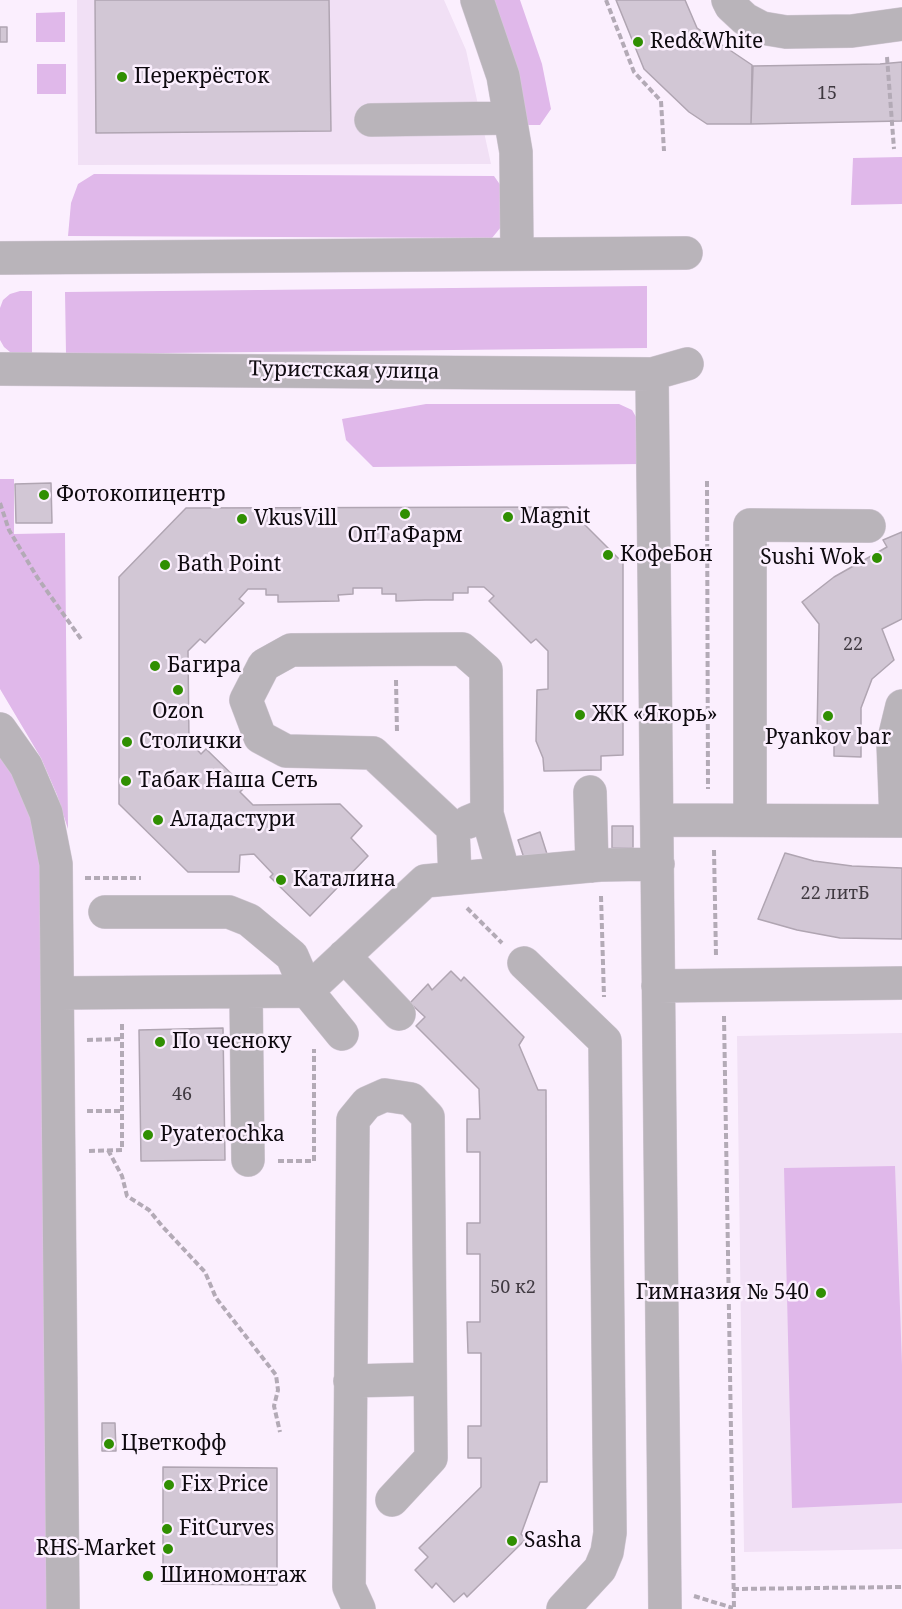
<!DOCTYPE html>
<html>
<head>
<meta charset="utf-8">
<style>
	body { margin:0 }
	canvas { display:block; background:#fbeffe }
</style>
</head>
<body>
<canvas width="902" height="1609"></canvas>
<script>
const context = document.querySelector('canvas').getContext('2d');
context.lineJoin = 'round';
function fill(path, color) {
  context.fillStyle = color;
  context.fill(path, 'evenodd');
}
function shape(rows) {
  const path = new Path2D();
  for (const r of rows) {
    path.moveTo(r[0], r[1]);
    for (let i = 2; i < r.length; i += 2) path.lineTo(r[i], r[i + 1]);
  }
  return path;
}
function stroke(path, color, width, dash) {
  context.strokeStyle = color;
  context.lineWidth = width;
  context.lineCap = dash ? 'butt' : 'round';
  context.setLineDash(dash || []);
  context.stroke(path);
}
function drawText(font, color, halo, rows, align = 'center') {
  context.font = font + ' "Noto Serif",serif';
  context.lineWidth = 5;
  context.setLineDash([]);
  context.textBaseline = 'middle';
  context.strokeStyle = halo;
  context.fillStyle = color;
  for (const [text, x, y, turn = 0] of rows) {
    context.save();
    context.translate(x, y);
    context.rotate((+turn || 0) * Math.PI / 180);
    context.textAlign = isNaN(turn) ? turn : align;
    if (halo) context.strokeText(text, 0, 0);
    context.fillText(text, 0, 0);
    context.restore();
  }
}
fill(shape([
	[77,0,444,0,466,50,491,164,78,165],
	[902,1033,902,1549,744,1552,737,1036]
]), '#f1e0f5');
fill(shape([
	[482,0,520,0,542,64,551,109,540,125,520,125],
	[65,12,65,42,36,42,36,13],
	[37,64,66,64,66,94,37,94],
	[902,157,902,204,851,205,853,158],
	[94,174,494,176,501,186,501,227,492,238,68,236,71,203,78,184],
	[647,286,647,348,66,354,65,292],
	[20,291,32,291,32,355,17,355,10,352,4,347,0,340,0,308,3,300,10,294],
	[426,404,619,404,632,410,639,422,642,464,373,467,346,440,342,419],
	[0,479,14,479,14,534,65,533,68,829,57,795,41,758,0,689],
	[0,755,16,779,31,818,42,870,48,1609,0,1609],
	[895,1166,902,1365,902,1503,792,1508,784,1168]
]), '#e0b8ea');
const building = shape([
	[95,0,329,0,331,131,96,133,95,0],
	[616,0,685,0,697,28,752,65,751,124,707,124,689,112,644,69,616,0],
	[0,27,7,27,7,42,0,42,0,27],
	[902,62,902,121,751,124,753,66,880,64,902,62],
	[51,483,52,523,16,523,15,484,51,483],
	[567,507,623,563,623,755,601,756,601,770,544,771,543,758,536,741,537,690,548,689,548,651,536,639,531,643,489,601,494,596,484,587,468,587,468,593,453,593,453,600,425,600,396,601,396,594,382,594,382,588,353,588,353,594,338,595,339,601,278,602,278,595,266,595,266,589,248,589,239,599,244,603,205,643,200,639,188,651,189,741,201,754,206,749,245,787,240,792,253,805,340,804,362,826,351,838,368,856,310,916,270,877,273,874,254,854,240,855,239,872,188,872,119,804,119,577,186,508,567,507],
	[902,532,902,619,882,629,894,660,872,679,861,708,861,757,834,756,834,737,817,737,819,624,802,602,834,577,887,547,883,540,902,532],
	[612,826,633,826,633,848,612,848,612,826],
	[540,832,547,854,525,861,518,840,540,832],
	[785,853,814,861,852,866,902,868,902,939,840,938,797,930,758,919,785,853],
	[451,971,461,981,464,977,524,1037,519,1045,538,1090,546,1090,547,1482,540,1482,521,1534,526,1539,467,1597,464,1593,454,1602,436,1583,432,1588,415,1570,428,1557,419,1548,481,1487,481,1458,468,1458,468,1426,481,1426,481,1353,468,1353,467,1322,480,1322,480,1254,467,1254,467,1223,480,1223,480,1152,467,1152,467,1119,480,1119,479,1089,416,1026,425,1017,410,1003,428,984,432,990,451,971],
	[223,1028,225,1160,141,1161,139,1030,223,1028],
	[102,1423,115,1423,116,1451,102,1451,102,1423],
	[163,1467,277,1468,277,1585,163,1584,163,1467]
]);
fill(building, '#d2c7d5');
stroke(building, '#b0a5b2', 1.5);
const minor = shape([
	[477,0,503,76,516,152,517,254],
	[728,0,731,6,745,19,762,28,786,32,852,31,902,24],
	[371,120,510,118],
	[0,258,686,253],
	[0,369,652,374,687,364],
	[652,374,665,1609],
	[0,729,26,766,46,813,56,864,63,1609],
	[590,792,592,866],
	[657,820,902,821],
	[750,820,750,525,869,526],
	[896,820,893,743,902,706],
	[468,822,487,814,504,874],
	[455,878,453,828,373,753,286,751,260,737,246,700,264,665,291,650,462,649,486,670,487,814],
	[105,912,229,912,249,920,292,956,307,991,342,1034],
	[344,956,399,1014],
	[524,963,605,1041,610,1533,607,1552,600,1569,563,1609],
	[658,986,902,983],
	[246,992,248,1160],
	[58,993,307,991,425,881,600,865,658,864],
	[350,1381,430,1379],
	[359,1609,349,1587,353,1120,367,1103,385,1095,411,1099,428,1117,431,1458,392,1500]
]);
stroke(minor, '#d5cad8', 34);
stroke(shape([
	[606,0,634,72,661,101,664,151],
	[887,57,894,149],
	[707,481,708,789],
	[0,503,9,530,37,577,81,639],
	[396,680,397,732],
	[714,850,716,956],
	[85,878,141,878],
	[601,896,604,997],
	[467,908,502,943],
	[724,1016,734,1609],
	[87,1040,122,1039],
	[87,1111,122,1111],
	[108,1150,122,1176,127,1196,149,1210,162,1226,205,1272,216,1298,276,1375,278,1390,274,1406,280,1432],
	[89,1151,122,1150,122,1023],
	[278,1161,314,1161,314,1049],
	[733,1589,902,1587],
	[694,1596,733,1608]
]), '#b3aab6', 4, [6, 3]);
stroke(minor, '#b9b4ba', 33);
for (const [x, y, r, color] of [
	[638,42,6,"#308f02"],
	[122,77,6,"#308f02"],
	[44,495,6,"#308f02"],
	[405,514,6,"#308f02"],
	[508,517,6,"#308f02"],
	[242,519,6,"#308f02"],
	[608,555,6,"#308f02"],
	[877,558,6,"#308f02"],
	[165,565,6,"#308f02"],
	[155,666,6,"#308f02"],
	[178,690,6,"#308f02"],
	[580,715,6,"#308f02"],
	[828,716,6,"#308f02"],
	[127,742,6,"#308f02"],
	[126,781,6,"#308f02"],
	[158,820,6,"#308f02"],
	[281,880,6,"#308f02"],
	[160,1042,6,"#308f02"],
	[148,1135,6,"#308f02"],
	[821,1293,6,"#308f02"],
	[109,1444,6,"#308f02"],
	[169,1485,6,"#308f02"],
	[167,1529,6,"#308f02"],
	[512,1541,6,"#308f02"],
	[168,1549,6,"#308f02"],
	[148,1576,6,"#308f02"]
]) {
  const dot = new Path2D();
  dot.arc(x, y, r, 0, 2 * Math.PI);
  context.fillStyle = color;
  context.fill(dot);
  stroke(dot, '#fbeffe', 2);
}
drawText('18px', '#3f3940', null, [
	["15",827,94],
	["22",853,645],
	["22 литБ",835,894],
	["46",182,1095],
	["50 к2",513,1288]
]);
drawText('21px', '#0e0a0f', '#fbeffe', [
	["Red&White",650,42],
	["Перекрёсток",134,77],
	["Фотокопицентр",56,495],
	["Magnit",520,517],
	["VkusVill",254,519],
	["ОпТаФарм",405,536,"center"],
	["КофеБон",620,555],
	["Sushi Wok",865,558,"right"],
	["Bath Point",177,565],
	["Багира",167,666],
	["Ozon",178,712,"center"],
	["ЖК «Якорь»",592,715],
	["Pyankov bar",828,738,"center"],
	["Столички",139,742],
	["Табак Наша Сеть",138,781],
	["Аладастури",170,820],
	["Каталина",293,880],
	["По чесноку",172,1042],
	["Pyaterochka",160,1135],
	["Гимназия № 540",809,1293,"right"],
	["Цветкофф",121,1444],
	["Fix Price",181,1485],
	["FitCurves",179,1529],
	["Sasha",524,1541],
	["RHS-Market",156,1549,"right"],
	["Шиномонтаж",160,1576]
], 'left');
drawText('21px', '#0e0a0f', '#fbeffe', [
	["Туристская улица",344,371,1]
]);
</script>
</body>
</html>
